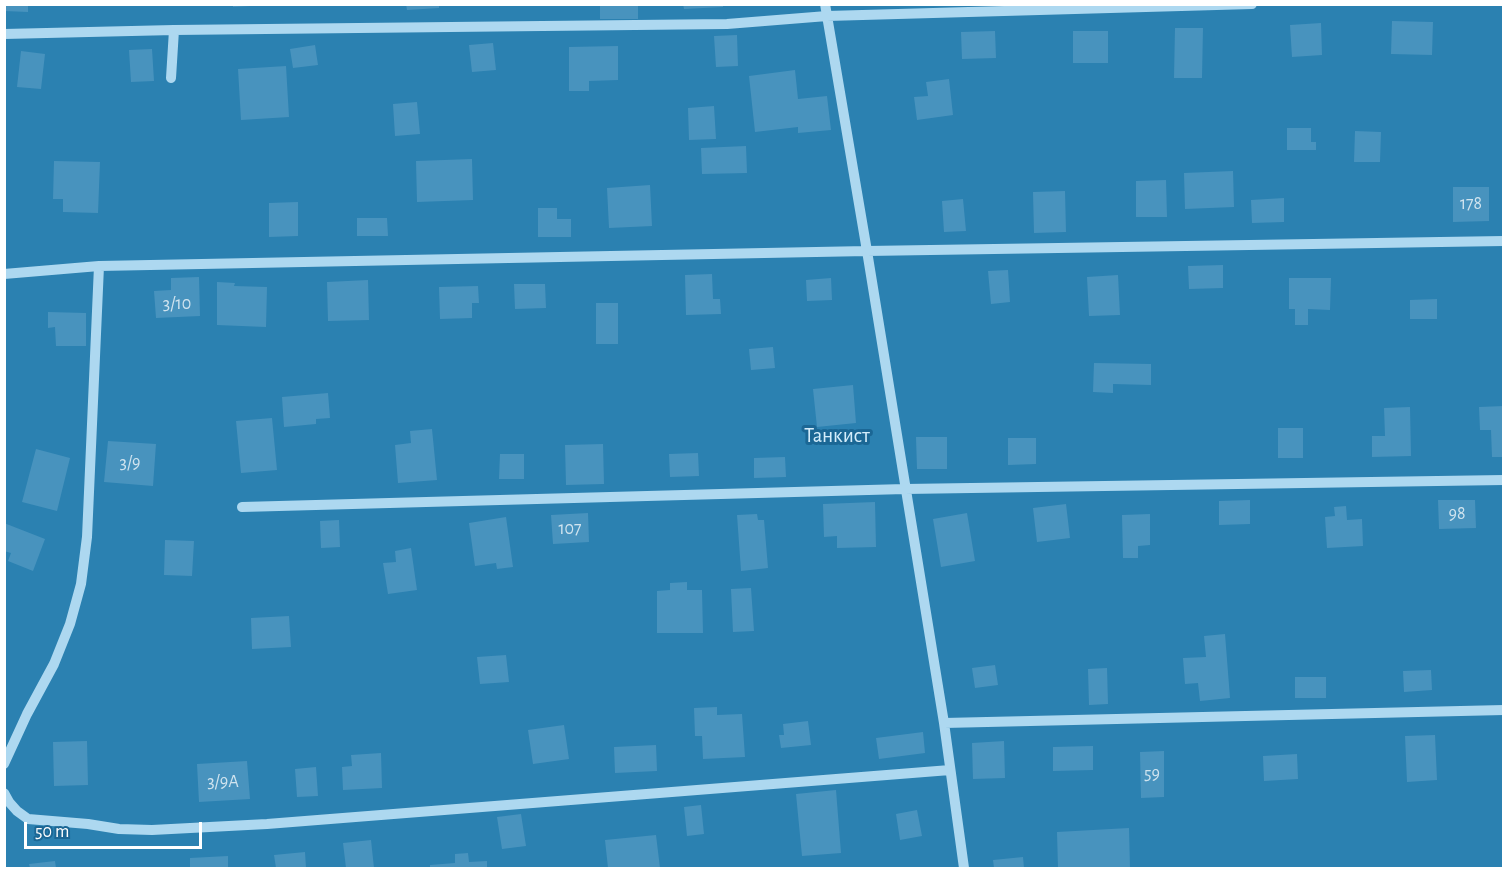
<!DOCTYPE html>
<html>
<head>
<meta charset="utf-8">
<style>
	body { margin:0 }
	#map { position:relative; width:1508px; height:873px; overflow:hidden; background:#1b6795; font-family:"Alegreya Sans",sans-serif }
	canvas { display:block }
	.frame { position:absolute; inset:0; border:6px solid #fff; pointer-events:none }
	.scale { position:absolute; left:24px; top:822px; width:178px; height:27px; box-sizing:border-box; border:3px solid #fff; border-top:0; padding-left:8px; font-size:18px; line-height:21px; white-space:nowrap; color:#fff; -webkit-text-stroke:4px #1b6795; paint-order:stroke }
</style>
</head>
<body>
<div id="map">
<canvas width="1508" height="873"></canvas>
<div class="frame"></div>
<div class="scale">50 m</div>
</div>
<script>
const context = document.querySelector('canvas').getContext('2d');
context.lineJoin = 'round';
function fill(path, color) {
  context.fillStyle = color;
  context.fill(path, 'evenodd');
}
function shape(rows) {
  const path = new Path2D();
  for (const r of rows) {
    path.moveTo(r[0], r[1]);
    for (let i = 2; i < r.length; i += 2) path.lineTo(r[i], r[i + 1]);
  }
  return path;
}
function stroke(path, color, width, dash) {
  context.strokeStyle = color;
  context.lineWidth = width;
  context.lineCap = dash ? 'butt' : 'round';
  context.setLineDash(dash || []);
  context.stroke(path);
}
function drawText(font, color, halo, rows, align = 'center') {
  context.font = font + ' "Alegreya Sans",sans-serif';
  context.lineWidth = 6;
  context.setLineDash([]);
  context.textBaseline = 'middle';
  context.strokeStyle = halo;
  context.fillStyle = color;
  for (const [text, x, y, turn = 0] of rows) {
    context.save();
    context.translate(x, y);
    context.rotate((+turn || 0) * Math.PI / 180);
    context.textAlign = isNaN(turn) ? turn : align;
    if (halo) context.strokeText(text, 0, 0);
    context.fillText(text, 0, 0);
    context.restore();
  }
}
fill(shape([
	[5,5,1503,5,1503,868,5,868]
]), '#2b81b1');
fill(shape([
	[4,4,28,4,28,12,4,11],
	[233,4,250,4,250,6,233,7],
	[406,4,439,4,439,8,407,10],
	[600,4,638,4,638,19,600,19],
	[683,4,723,4,723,7,684,9],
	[1392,21,1433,22,1432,55,1391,54],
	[1321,23,1322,55,1292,57,1290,25],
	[1175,28,1203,28,1202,78,1174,78],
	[995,31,996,58,962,59,961,32],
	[1073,31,1108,31,1108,63,1073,63],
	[737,35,738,66,716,67,714,36],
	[493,43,496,70,472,72,469,45],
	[315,45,318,65,293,68,290,49],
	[618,46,618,80,589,81,589,91,569,91,569,47],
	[152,49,154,81,131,82,129,50],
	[21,51,45,54,41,89,17,87],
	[286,66,289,117,241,120,238,69],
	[795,70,798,99,827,96,831,130,798,133,798,127,755,132,749,76],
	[949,79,953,115,917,120,914,97,928,96,926,82],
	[417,102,420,134,395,136,393,104],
	[714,106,716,139,689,140,688,108],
	[1287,128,1311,128,1311,142,1316,142,1316,150,1287,150],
	[1355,131,1381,132,1380,162,1354,162],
	[746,146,747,173,702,174,701,148],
	[472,159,473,200,417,202,416,161],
	[54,161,100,162,98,213,63,212,63,199,53,199],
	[1233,171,1234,207,1185,209,1184,173],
	[1166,180,1167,217,1136,217,1136,181],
	[650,185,652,226,609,228,607,188],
	[1453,187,1489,187,1489,221,1453,222],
	[1065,191,1066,232,1034,233,1033,192],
	[1284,198,1284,222,1252,223,1251,200],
	[963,199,966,231,944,232,942,201],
	[298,202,298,236,269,237,269,203],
	[538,208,557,208,557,219,571,219,571,237,538,237],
	[357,218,387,218,388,236,357,236],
	[1223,265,1223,288,1189,289,1188,266],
	[1008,270,1010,302,991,304,988,271],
	[712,274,713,299,720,299,721,314,686,315,685,275],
	[1118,275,1120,315,1089,316,1087,277],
	[199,277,200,316,156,318,154,291,171,290,171,278],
	[831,278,832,300,807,301,806,280],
	[1289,278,1331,278,1330,310,1308,309,1308,325,1295,325,1295,309,1289,309],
	[368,280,369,320,328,321,327,282],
	[217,282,235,283,234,286,267,287,266,327,217,325],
	[514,284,545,284,546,308,515,309],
	[478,286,479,303,472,303,472,318,440,319,439,287],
	[1437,299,1437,319,1410,319,1410,300],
	[596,303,618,303,618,344,596,344],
	[48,312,86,313,86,346,56,346,55,327,48,328],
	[773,347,775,368,751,370,749,349],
	[1094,363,1151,364,1151,385,1113,384,1113,393,1093,392],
	[853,385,856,423,817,427,813,389],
	[328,393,330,418,316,419,316,424,284,427,282,397],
	[1504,406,1504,457,1492,457,1491,430,1480,430,1479,407],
	[1410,407,1411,456,1372,457,1372,436,1385,436,1384,408],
	[272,418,277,470,241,473,236,421],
	[1278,428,1303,428,1303,458,1278,458],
	[432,429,437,480,398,483,395,445,411,443,410,431],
	[916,437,947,437,947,469,917,469],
	[1008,438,1036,438,1036,464,1008,465],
	[108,441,156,444,153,486,104,482],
	[603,444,604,484,566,485,565,445],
	[36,449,70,458,57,511,22,502],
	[698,453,699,476,670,477,669,454],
	[500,454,524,454,524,479,499,479],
	[785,457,786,477,754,478,754,458],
	[1250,500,1250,524,1219,525,1219,501],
	[1438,500,1475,500,1476,528,1439,529],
	[875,502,876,547,837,548,837,536,824,537,823,504],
	[1066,504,1070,538,1037,542,1033,508],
	[1346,506,1347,520,1362,519,1363,546,1327,548,1325,517,1335,516,1334,507],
	[588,513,589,542,553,544,551,515],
	[967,513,975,561,941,567,933,519],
	[757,514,758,520,764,520,768,568,741,571,737,515],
	[1150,514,1150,545,1138,546,1138,558,1123,558,1122,515],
	[506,517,513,567,497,569,496,563,475,566,469,523],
	[339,520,340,547,321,548,320,521],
	[4,523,45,539,33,571,8,561,11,553,4,551],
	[165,540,194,541,192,576,164,575],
	[411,548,417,590,388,594,383,563,396,562,395,551],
	[687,582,687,590,702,590,703,633,657,633,657,591,670,590,670,583],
	[751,588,754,631,733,632,731,589],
	[289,616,291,647,252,649,251,618],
	[1225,634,1230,698,1200,701,1198,683,1185,684,1183,658,1206,657,1204,636],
	[506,655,509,682,480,684,477,657],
	[995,665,998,685,975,688,972,668],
	[1107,668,1108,704,1089,705,1088,669],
	[1431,670,1432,690,1404,692,1403,671],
	[1295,677,1326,677,1326,698,1295,698],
	[717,707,717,715,742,714,745,757,703,759,702,736,695,736,694,708],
	[808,721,811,745,781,748,779,735,784,735,783,724],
	[564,725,569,759,533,764,528,730],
	[923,732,925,753,879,759,876,738],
	[1435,735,1437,780,1407,782,1405,736],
	[87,741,88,785,54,786,53,742],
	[1004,741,1005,778,973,779,972,743],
	[656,745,657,771,615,773,614,747],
	[1093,746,1093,770,1053,771,1053,747],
	[1164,751,1164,797,1141,798,1140,752],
	[381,753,382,788,343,790,342,767,352,766,351,755],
	[1297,754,1298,779,1264,781,1263,756],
	[247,761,250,799,199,802,197,764],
	[316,767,318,796,297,797,295,769],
	[836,790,841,853,802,856,796,794],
	[701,805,704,834,687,836,684,807],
	[917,810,922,836,900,840,896,814],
	[521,814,526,846,502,849,497,817],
	[1129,828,1130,868,1058,868,1057,832],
	[656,835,660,868,608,868,605,840],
	[371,840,374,868,346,868,343,843],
	[305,852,306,868,276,868,274,855],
	[468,853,469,862,487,861,487,868,430,868,430,865,455,863,455,854],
	[228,856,228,868,190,868,190,858],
	[1023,857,1024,868,994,868,993,860],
	[55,861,56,868,30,868,29,864]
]), '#4893be');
stroke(shape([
	[825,4,867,251,944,723,964,868],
	[4,34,174,30,727,24,827,16,1252,4],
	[171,78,174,30],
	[4,274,99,266,867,251,1504,241],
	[242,507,905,489,1504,480],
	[944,723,1504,710],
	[4,764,27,714,54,664,70,624,81,584,87,537,99,266],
	[4,793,9,802,17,811,28,819,88,824,119,829,152,830,267,824,950,770]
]), '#add8f0', 10);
drawText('18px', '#d1e4ef', null, [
	["178",1471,204],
	["3/10",177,304],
	["3/9",130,463],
	["98",1457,514],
	["107",570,529],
	["59",1152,774],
	["3/9А",223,782]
]);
drawText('21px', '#d4edfb', '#1b6795', [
	["Танкист",837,436]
]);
</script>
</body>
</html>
